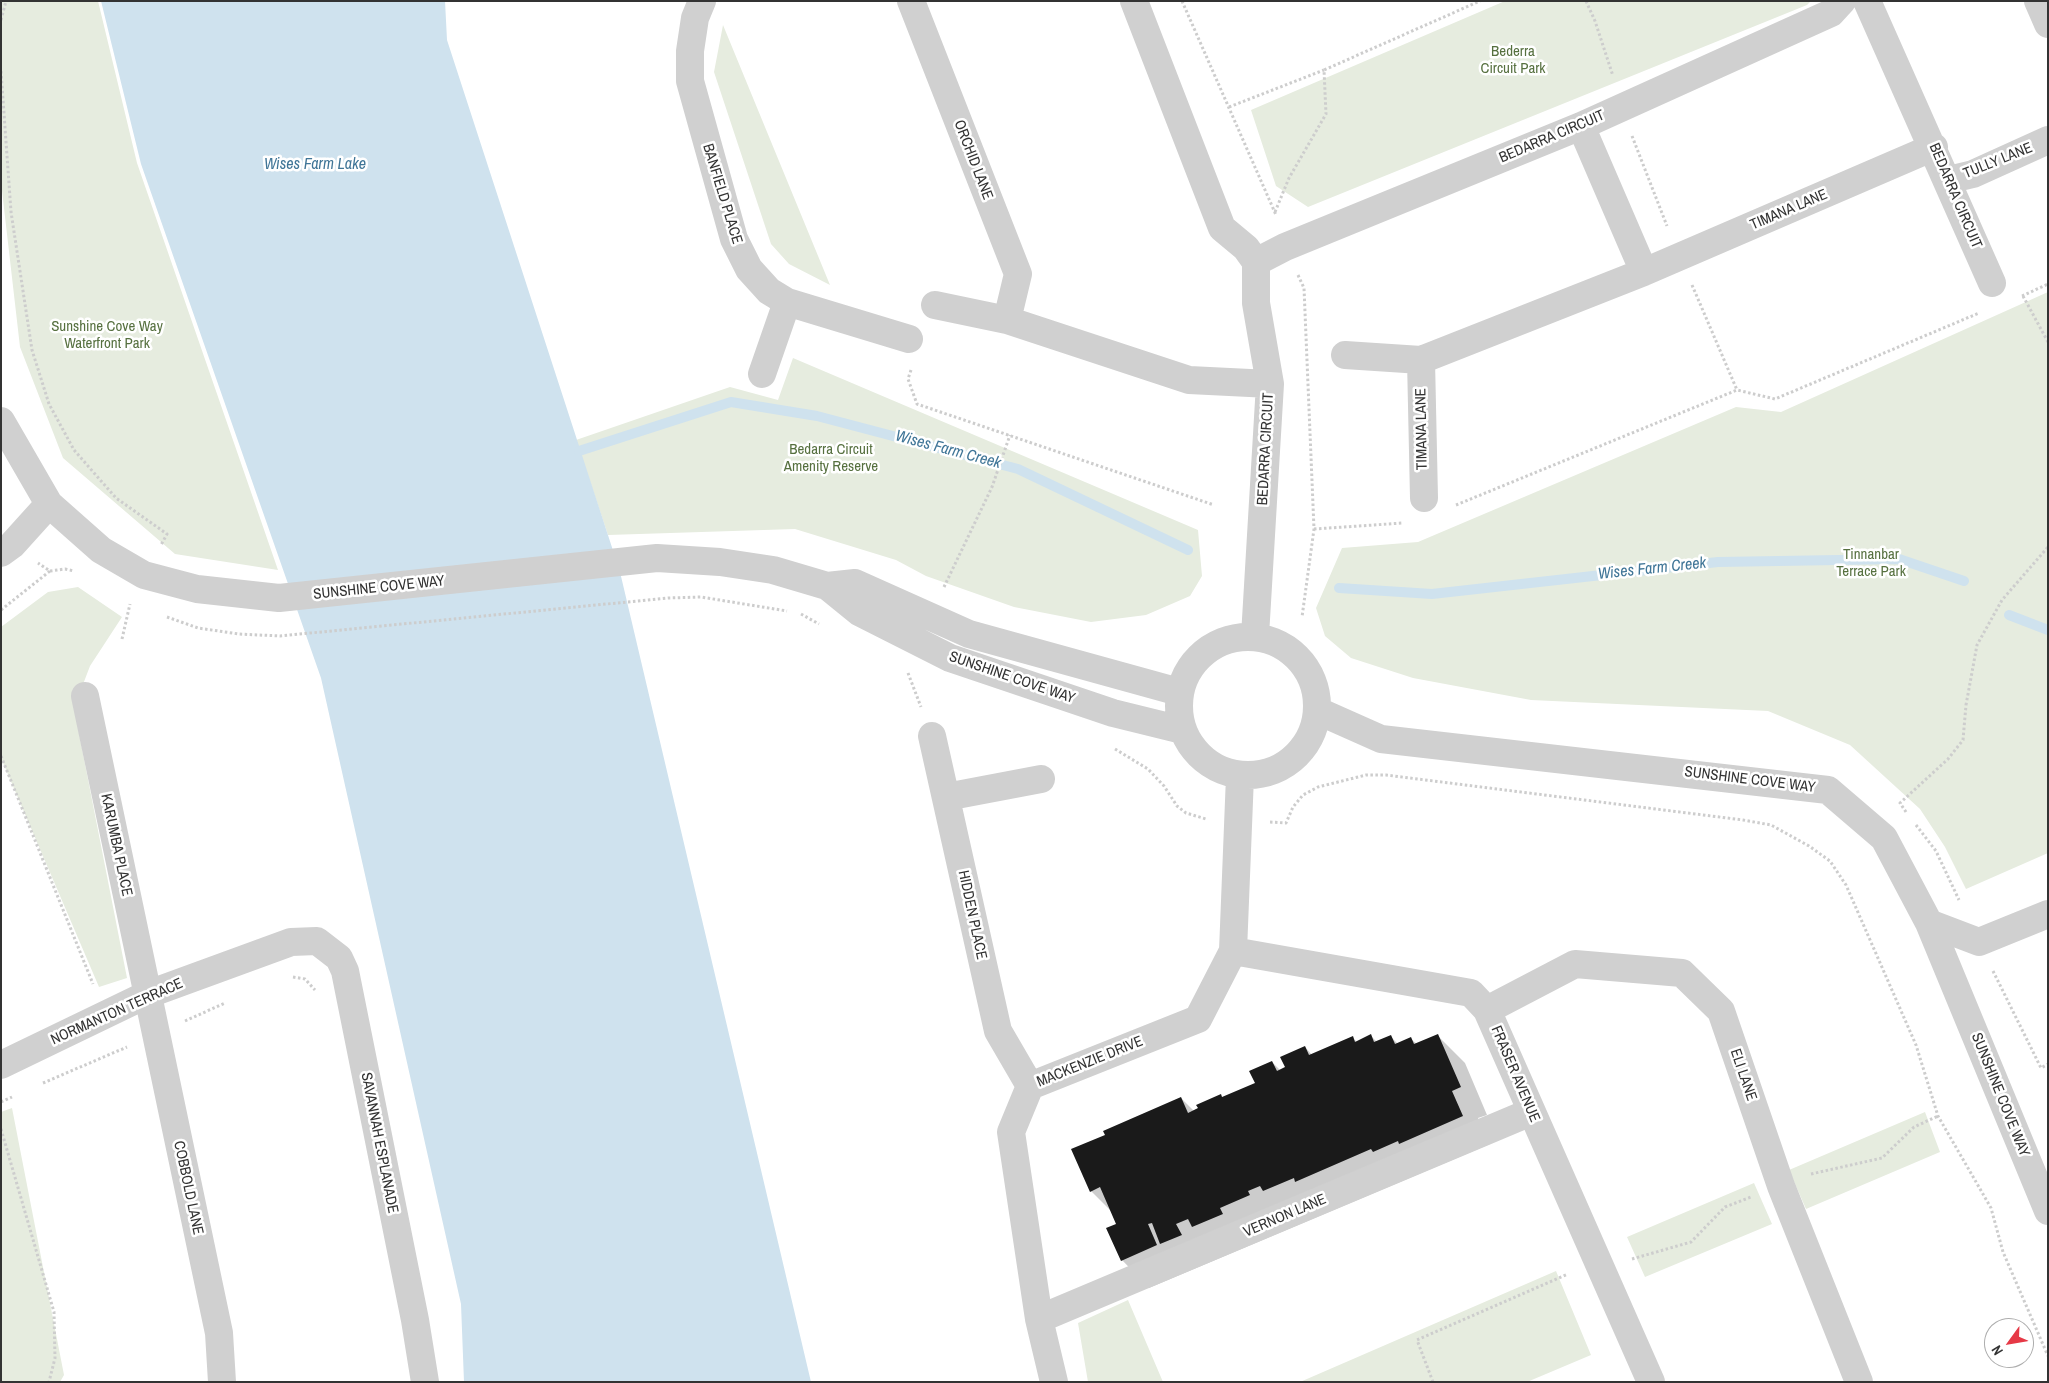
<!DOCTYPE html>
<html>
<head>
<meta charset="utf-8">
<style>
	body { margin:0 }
	#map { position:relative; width:2049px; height:1383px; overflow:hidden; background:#fff; font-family:"Archivo Narrow",sans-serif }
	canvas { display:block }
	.frame { position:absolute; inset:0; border:2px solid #333; pointer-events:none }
	.north { position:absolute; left:1984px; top:1318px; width:50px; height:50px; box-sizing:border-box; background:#fff; border:1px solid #adadad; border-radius:50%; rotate:238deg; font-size:14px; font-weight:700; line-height:20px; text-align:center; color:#333 }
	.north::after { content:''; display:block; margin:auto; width:18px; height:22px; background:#e63946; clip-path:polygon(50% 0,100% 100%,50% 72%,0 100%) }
</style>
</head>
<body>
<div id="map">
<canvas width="2049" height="1383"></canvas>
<div class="frame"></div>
<div class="north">N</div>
</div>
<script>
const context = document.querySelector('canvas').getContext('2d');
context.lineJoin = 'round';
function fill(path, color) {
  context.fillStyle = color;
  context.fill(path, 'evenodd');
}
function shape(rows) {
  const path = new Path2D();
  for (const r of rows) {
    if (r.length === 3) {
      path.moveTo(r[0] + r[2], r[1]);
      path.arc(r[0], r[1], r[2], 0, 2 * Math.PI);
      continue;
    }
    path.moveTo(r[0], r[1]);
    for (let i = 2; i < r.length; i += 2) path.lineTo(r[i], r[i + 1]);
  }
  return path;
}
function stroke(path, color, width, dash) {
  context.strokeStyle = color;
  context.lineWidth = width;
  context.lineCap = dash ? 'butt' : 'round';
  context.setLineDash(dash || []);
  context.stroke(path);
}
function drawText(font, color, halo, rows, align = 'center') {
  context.font = font + ' "Archivo Narrow",sans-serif';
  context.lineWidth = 5;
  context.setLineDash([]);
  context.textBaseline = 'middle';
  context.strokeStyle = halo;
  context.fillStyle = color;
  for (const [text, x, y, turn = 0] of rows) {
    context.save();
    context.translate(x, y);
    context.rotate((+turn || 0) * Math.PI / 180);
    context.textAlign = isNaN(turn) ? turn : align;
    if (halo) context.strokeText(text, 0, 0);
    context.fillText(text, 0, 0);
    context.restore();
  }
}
fill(shape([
	[1,1,98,1,137,163,278,570,175,554,63,458,20,347,1,182],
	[1505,1,1811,1,1807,5,1308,207,1276,186,1251,110],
	[723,25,830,285,789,264,771,244,714,72],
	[2048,292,2048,853,1966,889,1945,847,1920,809,1850,745,1768,711,1531,700,1413,678,1351,658,1325,636,1316,608,1342,548,1418,542,1736,407,1781,412],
	[793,358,1198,530,1202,576,1190,596,1146,615,1091,622,1014,607,926,576,896,560,795,529,608,535,576,440,730,387,778,400],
	[78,587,122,617,90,666,74,708,127,978,99,987,1,758,1,627,48,592],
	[12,1108,64,1375,60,1382,1,1382,1,1112],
	[1925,1112,1940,1152,1806,1209,1789,1170],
	[1754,1183,1772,1224,1645,1277,1627,1237],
	[1556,1271,1591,1355,1527,1382,1300,1382],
	[1128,1300,1163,1382,1088,1382,1078,1323]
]), '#e6ecdf');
fill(shape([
	[101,1,445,1,447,40,620,572,811,1382,464,1382,461,1304,321,678,141,164]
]), '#cfe2ee');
fill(shape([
	[1437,1035,1465,1063,1487,1115,1478,1118,1490,1144,1149,1288,1122,1260,1118,1224,1113,1213,1091,1191,1106,1135,1181,1098,1194,1111,1256,1084,1272,1062,1281,1071,1287,1068,1305,1047,1312,1055,1352,1037,1357,1042,1371,1036,1377,1042,1390,1036,1398,1044,1411,1039,1417,1044]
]), '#0003');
stroke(shape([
	[579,451,731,402,817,416,1018,469,1188,550],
	[1339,588,1432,594,1718,562,1899,559,1964,581],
	[2009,615,2048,630]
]), '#cfe2ee', 10);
fill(shape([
	[1371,1034,1374,1042,1391,1035,1395,1044,1411,1037,1414,1044,1438,1034,1461,1087,1452,1091,1463,1116,1399,1144,1398,1141,1373,1152,1371,1149,1295,1182,1294,1178,1263,1191,1260,1186,1248,1191,1250,1195,1220,1208,1223,1214,1192,1227,1188,1219,1176,1224,1182,1235,1160,1244,1152,1223,1148,1224,1157,1245,1121,1261,1106,1228,1116,1224,1100,1187,1090,1192,1071,1149,1105,1135,1103,1131,1181,1097,1188,1113,1198,1108,1196,1105,1221,1094,1222,1097,1255,1083,1249,1071,1272,1061,1277,1071,1285,1067,1280,1057,1305,1046,1309,1055,1353,1036,1355,1042]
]), '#1a1a1a');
stroke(shape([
	[1182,1,1276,215],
	[1586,1,1595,21,1613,76],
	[1,20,6,1],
	[1,71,11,212,32,350,49,404,74,450,116,498,167,534,161,545],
	[1229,107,1324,70],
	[1632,136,1667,226],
	[1275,212,1289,178,1326,114,1324,70,1480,1],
	[1298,275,1304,288,1314,529,1302,617],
	[1692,285,1737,390],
	[2022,296,2048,284],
	[2023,296,2048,342],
	[911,370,908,379,917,404,1214,505],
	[1456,505,1737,390,1775,399,1979,313],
	[1314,529,1403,523],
	[50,571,65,569,74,571],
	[944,587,992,487,1010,435],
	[1,610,50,571,38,563],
	[801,614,819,624],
	[167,617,198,628,239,634,280,636,668,598,701,597,787,611],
	[122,639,130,604],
	[908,673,921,707],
	[1115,749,1148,769,1164,786,1177,806,1186,813,1206,819],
	[1,756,93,984],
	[1906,812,1900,803,1948,759,1963,740,1966,705,1977,645,2002,600,2048,547],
	[1270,822,1286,823,1293,807,1303,795,1318,787,1366,775,1386,775,1743,820,1771,825,1809,846,1830,861,1846,885,1916,1045,1938,1116,1991,1208,2003,1252,2048,1356],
	[1916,825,1936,851,1959,900],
	[1993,971,2041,1068,2048,1064],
	[293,977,305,979,315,990],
	[185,1021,225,1003],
	[43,1083,127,1047],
	[1,1102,12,1097],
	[1,1129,54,1312,55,1358,49,1382],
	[1811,1174,1882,1158,1914,1127,1938,1116],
	[1632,1259,1691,1242,1725,1207,1751,1197],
	[1433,1382,1417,1340,1568,1274]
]), '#cdcdcd', 3, [2.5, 2.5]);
stroke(shape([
	[702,1,695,18,690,51,690,81,734,239,749,269,769,291,787,302,909,339],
	[911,1,1018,274,1007,320],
	[1134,1,1222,228,1246,248,1256,262,1256,303,1270,384,1255,636],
	[1867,1,1992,283],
	[2038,1,2048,24],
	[1581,126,1644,272],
	[1948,180,1973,174,2048,140],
	[1256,262,1285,247,1581,126,1831,13,1842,1],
	[935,305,1007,320,1189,380,1270,384],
	[1345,355,1421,360,1644,272,1934,147],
	[1421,360,1424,498],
	[762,374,787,302],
	[1,421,49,504,101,550,144,575,197,589,279,598,657,558,720,562,773,570,827,586,855,583,969,634,1179,692],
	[1,553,12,545,49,504],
	[827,586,859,612,950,658,1113,713,1182,730],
	[1248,706,69],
	[85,696,219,1333,222,1382],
	[1318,711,1381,739,1828,790,1884,838,1929,923,2048,1211],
	[932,736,998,1031,1030,1086],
	[946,797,1041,779],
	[1929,923,1979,942,2048,914],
	[1233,951,1471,993,1487,1010,1651,1382],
	[1487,1010,1575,964,1682,973,1721,1011,1781,1186,1859,1382],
	[1,1065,146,995,291,942,317,941,339,958,345,971,415,1320,425,1382],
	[1039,1319,1531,1112],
	[1054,1382,1039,1319,1011,1132,1030,1086,1198,1019,1233,951,1240,776]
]), '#d0d0d0', 28);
drawText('15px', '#56703f', '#fff', [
	["Bederra",1513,52],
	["Circuit Park",1513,69],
	["Sunshine Cove Way",107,327],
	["Waterfront Park",107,344],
	["Bedarra Circuit",831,450],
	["Amenity Reserve",831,467],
	["Tinnanbar",1871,555],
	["Terrace Park",1871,572]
]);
drawText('15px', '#333', '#fff', [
	["BEDARRA CIRCUIT",1552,137,-23],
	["ORCHID LANE",973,160,69],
	["TULLY LANE",1998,161,-22],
	["BANFIELD PLACE",722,194,73],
	["BEDARRA CIRCUIT",1955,196,67],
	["TIMANA LANE",1789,210,-23],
	["TIMANA LANE",1422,429,-91],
	["BEDARRA CIRCUIT",1266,449,-87],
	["SUNSHINE COVE WAY",379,588,-6],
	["SUNSHINE COVE WAY",1012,678,19],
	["SUNSHINE COVE WAY",1750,780,7],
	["KARUMBA PLACE",116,845,78],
	["HIDDEN PLACE",972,915,78],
	["NORMANTON TERRACE",117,1012,-24],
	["MACKENZIE DRIVE",1090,1062,-22],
	["FRASER AVENUE",1515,1074,67],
	["ELI LANE",1743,1075,71],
	["SUNSHINE COVE WAY",2000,1095,68],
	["SAVANNAH ESPLANADE",379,1143,79],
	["COBBOLD LANE",188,1188,78],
	["VERNON LANE",1285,1216,-23]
]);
drawText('italic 16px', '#3f7597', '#fff', [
	["Wises Farm Lake",315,165],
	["Wises Farm Creek",948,450,15],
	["Wises Farm Creek",1652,569,-6]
]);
</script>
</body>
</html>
